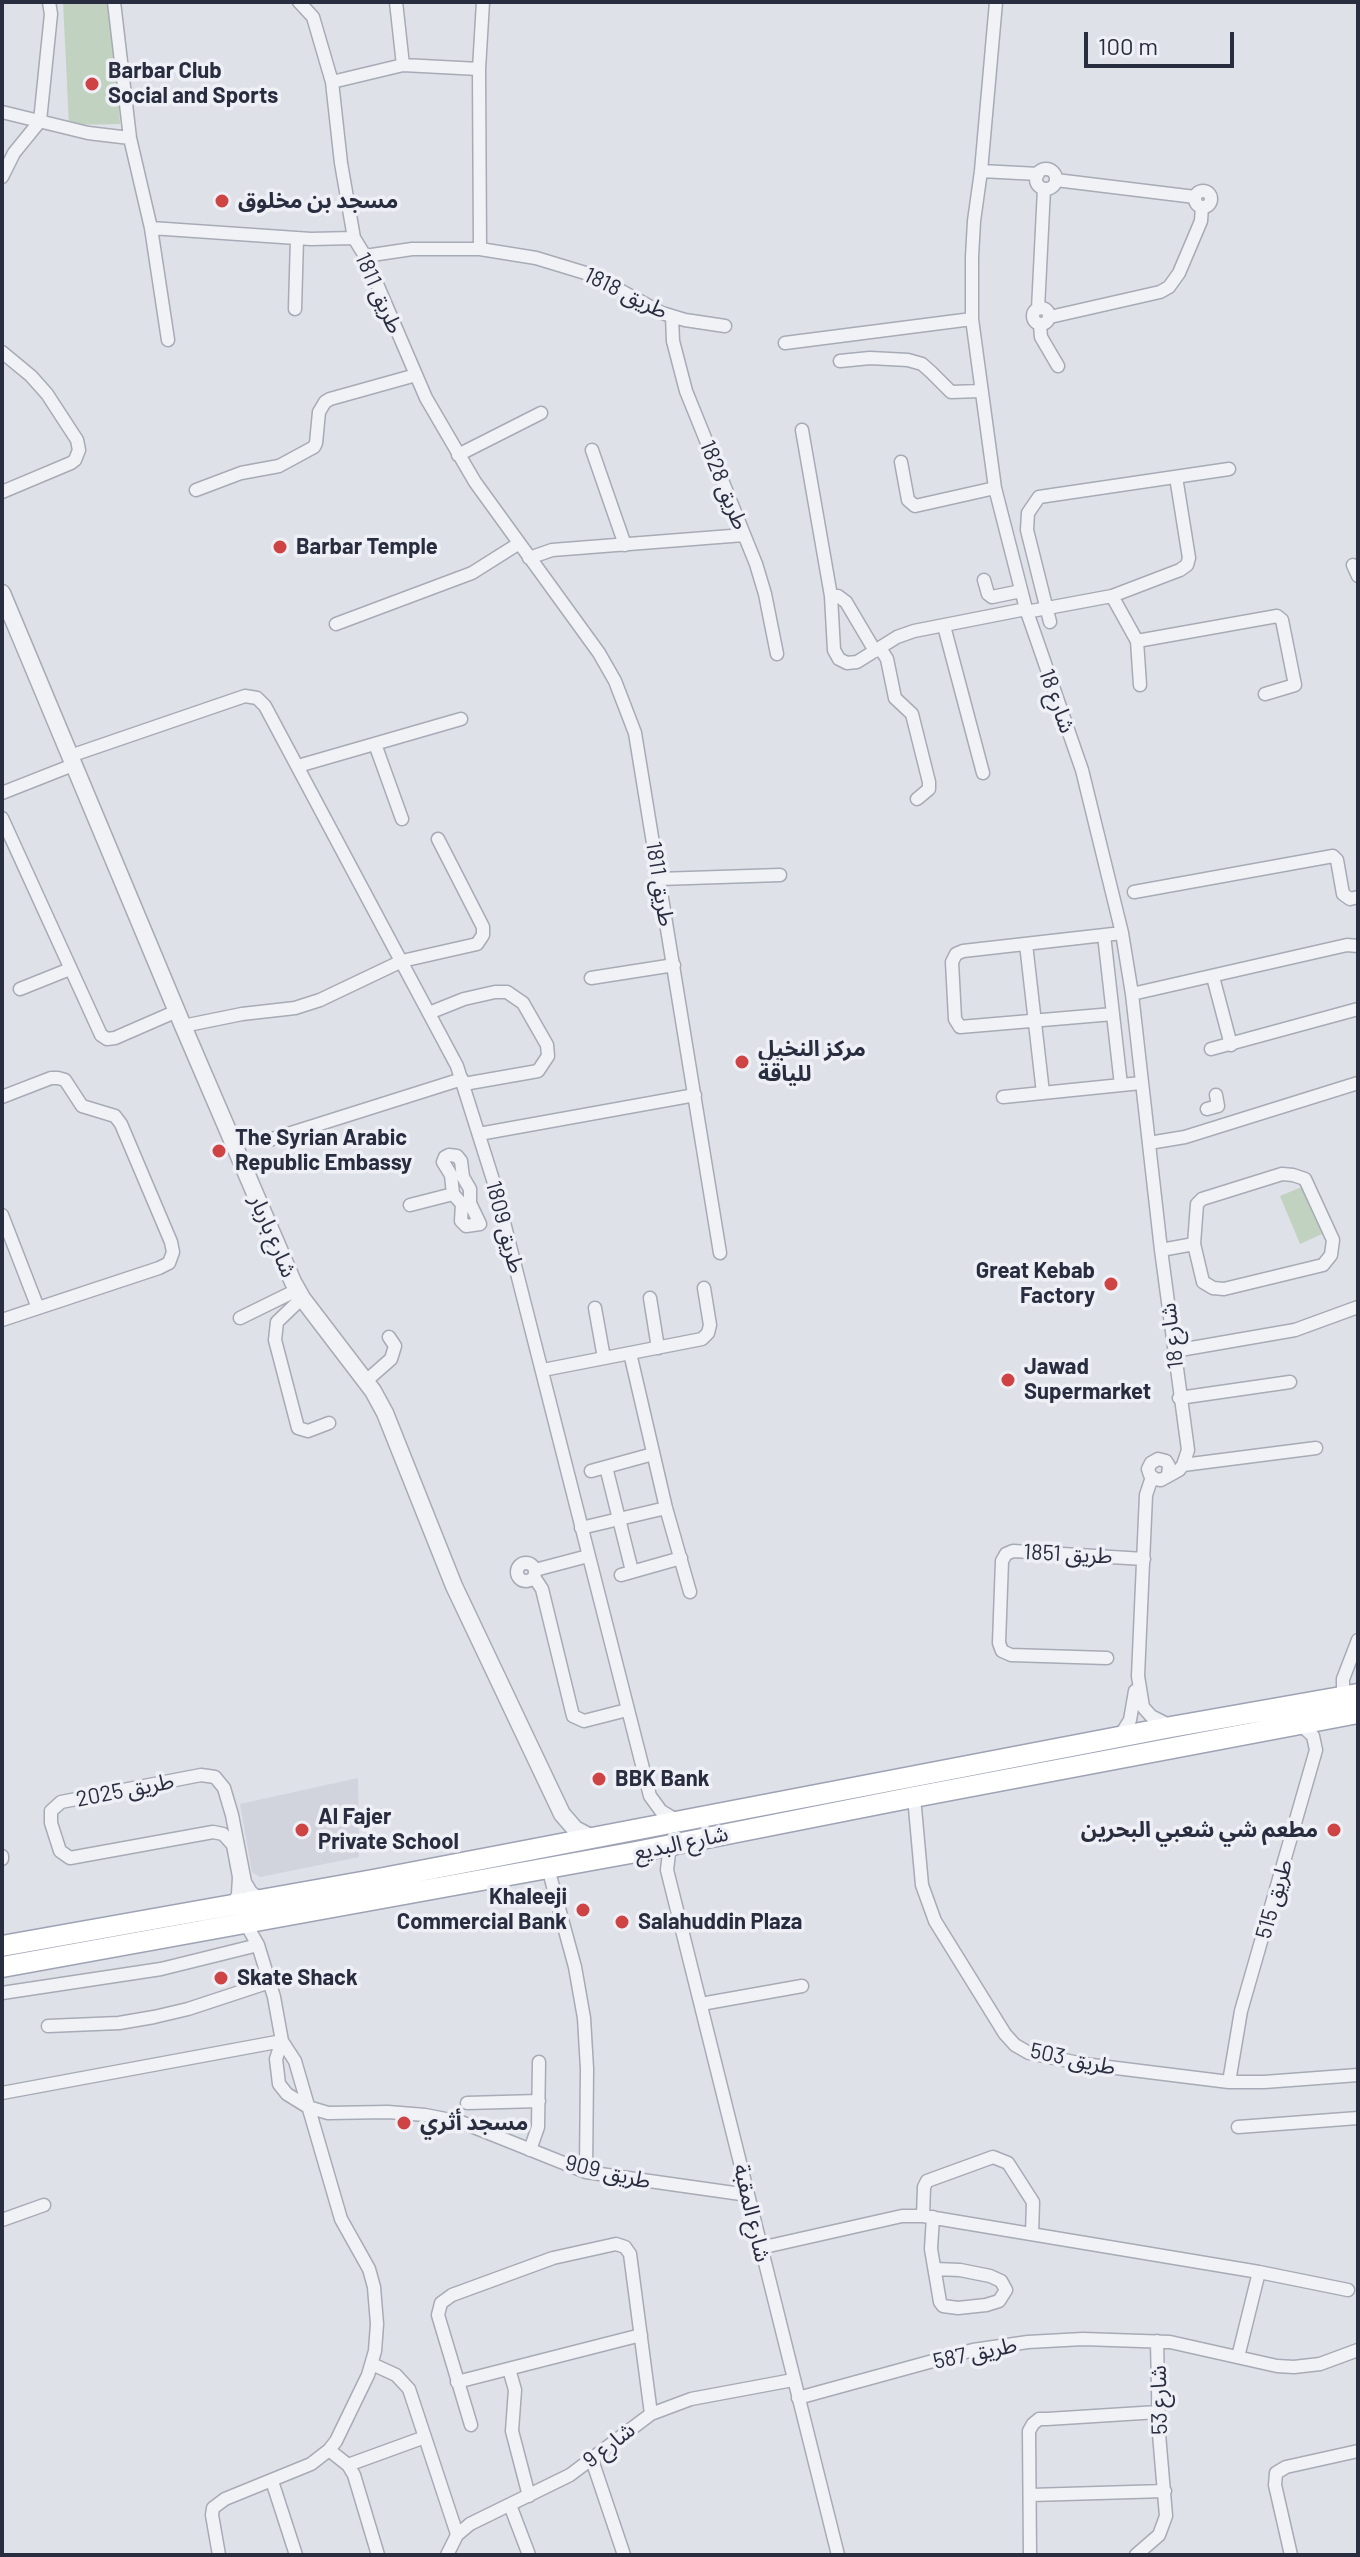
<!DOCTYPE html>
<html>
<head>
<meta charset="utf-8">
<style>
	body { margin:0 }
	#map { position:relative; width:1360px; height:2557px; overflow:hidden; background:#dee1e8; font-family:Barlow,sans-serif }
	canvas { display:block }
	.frame { position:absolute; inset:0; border:4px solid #282d3f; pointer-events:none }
	.scale { position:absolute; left:1084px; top:32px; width:150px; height:36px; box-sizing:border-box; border:4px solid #282d3f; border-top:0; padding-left:10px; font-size:24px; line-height:28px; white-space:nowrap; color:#282d3f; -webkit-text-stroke:6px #eef0f6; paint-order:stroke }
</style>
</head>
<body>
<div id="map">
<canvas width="1360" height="2557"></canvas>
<div class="frame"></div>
<div class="scale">100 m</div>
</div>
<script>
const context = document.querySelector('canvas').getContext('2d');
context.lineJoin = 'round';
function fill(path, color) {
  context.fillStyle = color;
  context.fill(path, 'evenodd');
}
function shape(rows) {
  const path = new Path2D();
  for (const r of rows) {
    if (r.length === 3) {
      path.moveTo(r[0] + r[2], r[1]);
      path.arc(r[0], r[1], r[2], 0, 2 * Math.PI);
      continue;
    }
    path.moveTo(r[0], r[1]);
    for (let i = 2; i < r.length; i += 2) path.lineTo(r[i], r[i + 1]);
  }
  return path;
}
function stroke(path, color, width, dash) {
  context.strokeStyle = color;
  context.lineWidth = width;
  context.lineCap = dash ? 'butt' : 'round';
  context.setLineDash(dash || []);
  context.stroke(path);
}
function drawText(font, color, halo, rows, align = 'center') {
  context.font = font + ' Barlow,"Noto Sans Arabic",sans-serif';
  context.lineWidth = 7;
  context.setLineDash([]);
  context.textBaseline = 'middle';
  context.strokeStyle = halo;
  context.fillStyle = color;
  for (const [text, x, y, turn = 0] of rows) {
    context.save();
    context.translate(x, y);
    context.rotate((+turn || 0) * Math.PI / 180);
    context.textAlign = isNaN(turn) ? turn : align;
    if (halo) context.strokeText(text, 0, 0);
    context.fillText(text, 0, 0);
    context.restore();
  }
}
fill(shape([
	[358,1778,359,1857,260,1877,252,1872,240,1804]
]), '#d1d3dd');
fill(shape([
	[63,2,107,2,115,45,120,124,69,125],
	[1304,1186,1322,1234,1300,1244,1280,1196]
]), '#c1d2c0');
const minor = shape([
	[114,2,130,138,151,228,168,340],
	[299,2,313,17,332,82,341,163,354,238,365,256,426,398,475,482,599,653,615,681,635,733,720,1253],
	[396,2,403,65],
	[996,2,981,171,974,221,972,257,972,319,995,488,1026,609,1082,770,1122,933,1132,994,1161,1250,1188,1450,1183,1465,1179,1470,1161,1480,1155,1479,1150,1475,1148,1469,1151,1463,1158,1459,1166,1461,1169,1466,1168,1476],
	[332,82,403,65,479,69],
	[2,112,88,133,130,138],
	[1046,179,10],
	[981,171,1038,174],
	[2,177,14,153,40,121,51,14,49,2],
	[1056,180,1195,197],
	[1203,199,8],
	[151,228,311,239,354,238],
	[480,249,479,69,483,2],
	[365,256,412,249,480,249,536,258,592,275,662,313,685,320,725,326],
	[1041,316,8],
	[295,309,297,238],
	[1038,309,1044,189],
	[672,316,673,341,686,391,756,564,765,594,777,654],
	[1050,317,1160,292,1169,287,1179,273,1201,221,1202,207],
	[1040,325,1041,337,1058,366],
	[785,343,972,319],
	[2,352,31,376,47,394,77,440,79,450,75,460,71,463,2,492],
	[840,361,870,358,908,360,922,364,931,372,951,392,981,391],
	[802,430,831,596,834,650,839,659,847,663,857,662,897,637,914,631,1026,609],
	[592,450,625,545],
	[458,455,541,413],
	[901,462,908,500,915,506,995,488],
	[196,490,241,473,279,466,314,447,316,443,319,412,325,402,330,399,416,375],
	[529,558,552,550,744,535],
	[1353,565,1358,576],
	[984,580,988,594,992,597,1021,591],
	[831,596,838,596,846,602,875,651],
	[1112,596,1137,641,1140,685],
	[1026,612,1112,596,1180,570,1187,565,1189,558,1176,477],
	[1050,622,1027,530,1028,513,1039,497,1229,469],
	[336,624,472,573,518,544],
	[944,626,983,773],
	[1137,641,1277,616,1282,620,1295,685,1265,694],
	[880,648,887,659,895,698,912,714,929,782,929,789,917,799],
	[375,744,402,819],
	[70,756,245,696,257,698,265,706,457,1066,494,1183,650,1796,661,1811,676,1820],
	[298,766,461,719],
	[2,793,73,765],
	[2,818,101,1035,107,1039,115,1038,177,1011],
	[659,879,780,875],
	[1134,892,1333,856,1337,860,1343,894,1350,899,1358,897],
	[1104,935,1121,1085],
	[1026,944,1043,1093],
	[1213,977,1231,1045],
	[591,978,674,965],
	[20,989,70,969],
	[1132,994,1347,945,1358,946],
	[429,1013,464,999,495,992,507,992,523,1003,547,1045,548,1056,538,1071,464,1084],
	[1113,1014,960,1027,955,1019,952,962,956,954,963,951,1122,933],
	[183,1026,242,1014,295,1008,320,1000,402,961,477,944,483,935,483,927,438,839],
	[1211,1049,1358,1009],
	[2,1097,51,1078,58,1078,65,1080,82,1106,115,1116,121,1124,171,1242,173,1252,169,1263,159,1268,2,1320],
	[1003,1097,1141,1083],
	[1207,1109,1218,1106,1216,1095],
	[479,1134,695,1095],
	[269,1140,462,1079],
	[1149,1143,1185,1137,1358,1083],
	[449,1155,457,1156,461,1161,463,1177,470,1189,470,1203,480,1224,466,1226,461,1221,462,1204,453,1194,451,1175,443,1162,445,1157,449,1155],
	[1282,1174,1293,1175,1305,1179,1333,1240,1331,1255,1323,1265,1224,1289,1213,1288,1203,1282,1194,1244,1197,1204,1202,1199,1282,1174],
	[410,1205,453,1194],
	[2,1215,38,1308],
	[1161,1250,1194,1244],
	[302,1298,277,1322,275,1340,298,1428,308,1431,329,1423],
	[650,1298,658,1348],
	[595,1308,604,1358],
	[240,1318,297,1290],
	[1174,1351,1295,1330,1358,1307],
	[630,1353,666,1508,690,1592],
	[543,1370,702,1339,708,1333,710,1325,704,1288],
	[366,1381,391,1359,395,1346,389,1337],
	[1179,1398,1290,1382],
	[1183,1465,1316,1448],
	[606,1467,632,1571],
	[591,1471,653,1454],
	[1152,1477,1146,1495,1138,1676,1143,1707,1151,1716,1169,1725],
	[581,1528,666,1508],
	[526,1572,9],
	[535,1570,588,1556],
	[621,1575,681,1558],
	[534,1577,542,1589,573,1716,584,1721,627,1710],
	[1107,1658,1011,1655,1002,1651,999,1643,1002,1561,1006,1554,1013,1551,1144,1559],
	[1343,1696,1343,1679,1358,1640],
	[1120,1736,1130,1720,1135,1691],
	[914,1797,922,1885,935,1921,1005,2034,1015,2045,1029,2053,1084,2064,1229,2082,1264,2082,1358,2075],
	[675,1844,669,1853,667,1870,838,2555],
	[2,1856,2,1859],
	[548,1868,575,1967,584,2018,587,2069,586,2172],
	[233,1905,238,1894,239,1877,233,1845,223,1834,213,1832,70,1858,60,1851,51,1823,51,1811,61,1802,201,1775,215,1777,224,1788,232,1815,245,1882,251,1892,261,1900],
	[246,1924,258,1945,274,1997,282,2041,276,2059,279,2084,287,2094,308,2107,328,2113,388,2112,425,2115,461,2122,586,2172,748,2195],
	[2,1993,161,1969,258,1945],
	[701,2004,802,1986],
	[48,2026,119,2023,154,2017,188,2009,270,1982],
	[1229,2082,1241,2011,1316,1750,1313,1736,1300,1724],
	[2,2093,282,2041,295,2061,341,2219,369,2269,374,2287,377,2324,375,2351,368,2375,336,2441,329,2450,311,2464,225,2499,213,2508,212,2515,219,2555],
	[467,2103,539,2101],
	[1238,2127,1358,2118],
	[530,2150,538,2127,539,2062],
	[923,2216,924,2187,927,2181,993,2157,1008,2163,1033,2202,1032,2234],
	[933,2217,931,2249,940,2302,943,2306,958,2308,986,2305,999,2301,1006,2290,1001,2281,990,2276,960,2270,935,2269],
	[2,2220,44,2205],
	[760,2248,902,2216,923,2216,1259,2272,1348,2290],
	[1238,2357,1259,2272],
	[372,2364,396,2375,409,2389,457,2534],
	[509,2369,515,2390,512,2431,529,2496],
	[457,2382,641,2335],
	[798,2398,973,2350,1028,2342,1083,2339,1170,2342,1277,2366,1294,2367,1320,2364,1358,2350],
	[471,2425,438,2315,441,2303,452,2295,553,2258,616,2244,625,2247,630,2254,651,2414],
	[329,2450,348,2465,354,2475,378,2555],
	[592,2460,624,2555],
	[348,2465,425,2437],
	[272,2481,296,2555],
	[1031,2495,1165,2491],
	[510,2505,529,2555],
	[447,2555,457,2535,470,2524,570,2475,651,2414,691,2399,793,2380],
	[1030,2555,1029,2431,1033,2424,1039,2419,1047,2419,1158,2412],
	[1136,2555,1159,2535,1166,2516,1159,2434,1157,2341],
	[1291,2555,1275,2485,1276,2473,1286,2467,1358,2451]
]);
const tertiary = shape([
	[2,593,183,1026,293,1282,302,1298,373,1391,385,1413,454,1586,562,1814,575,1829,592,1838]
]);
const primary = shape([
	[2,1946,373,1880,1171,1727,1358,1694],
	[2,1967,636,1852,914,1797,1358,1713]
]);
stroke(minor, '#a7abb5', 15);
stroke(tertiary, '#a7abb5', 19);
stroke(primary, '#9ea3b4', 23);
stroke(minor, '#f1f2f6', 12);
stroke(tertiary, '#f1f2f6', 16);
stroke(primary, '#fff', 20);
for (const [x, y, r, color] of [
	[92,84,8,"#ce4343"],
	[222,201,8,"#ce4343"],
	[280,547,8,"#ce4343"],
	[742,1062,8,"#ce4343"],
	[219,1151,8,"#ce4343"],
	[1111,1284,8,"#ce4343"],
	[1008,1380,8,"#ce4343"],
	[599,1779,8,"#ce4343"],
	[302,1830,8,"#ce4343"],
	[1334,1830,8,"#ce4343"],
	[583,1910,8,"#ce4343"],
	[622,1922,8,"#ce4343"],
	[221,1978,8,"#ce4343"],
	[404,2123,8,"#ce4343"]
]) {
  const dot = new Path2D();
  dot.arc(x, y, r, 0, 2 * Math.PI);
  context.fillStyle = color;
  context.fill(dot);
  stroke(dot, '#eef0f6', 3);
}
drawText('bold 22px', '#282d3f', '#eef0f6', [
	["Barbar Club",108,71],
	["Social and Sports",108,96],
	["مسجد بن مخلوق",238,201],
	["Barbar Temple",296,547],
	["مركز النخيل",758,1049],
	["للياقة",758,1074],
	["The Syrian Arabic",235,1138],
	["Republic Embassy",235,1163],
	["Great Kebab",1095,1271,"right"],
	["Factory",1095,1296,"right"],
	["Jawad",1024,1367],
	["Supermarket",1024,1392],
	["BBK Bank",615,1779],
	["Al Fajer",318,1817],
	["Private School",318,1842],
	["مطعم شي شعبي البحرين",1318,1830,"right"],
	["Khaleeji",567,1897,"right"],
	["Commercial Bank",567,1922,"right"],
	["Salahuddin Plaza",638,1922],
	["Skate Shack",237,1978],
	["مسجد أثري",420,2123]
], 'left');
drawText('22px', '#282d3f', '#eef0f6', [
	["طريق 1811",379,293,66],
	["طريق 1818",626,293,26],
	["طريق 1828",724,485,68],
	["شارع 18",1057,701,70],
	["طريق 1811",660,884,81],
	["طريق 1809",505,1227,75],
	["شارع باربار",273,1236,67],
	["شارع 18",1172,1336,-97],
	["طريق 1851",1068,1554,3],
	["طريق 2025",125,1790,-11],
	["شارع البديع",681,1843,-12],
	["طريق 515",1274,1899,-74],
	["طريق 503",1073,2059,12],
	["طريق 909",608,2172,13],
	["شارع المقبة",752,2213,77],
	["طريق 587",975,2353,-12],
	["شارع 53",1159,2400,-91],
	["شارع 9",609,2445,-38]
]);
</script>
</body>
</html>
